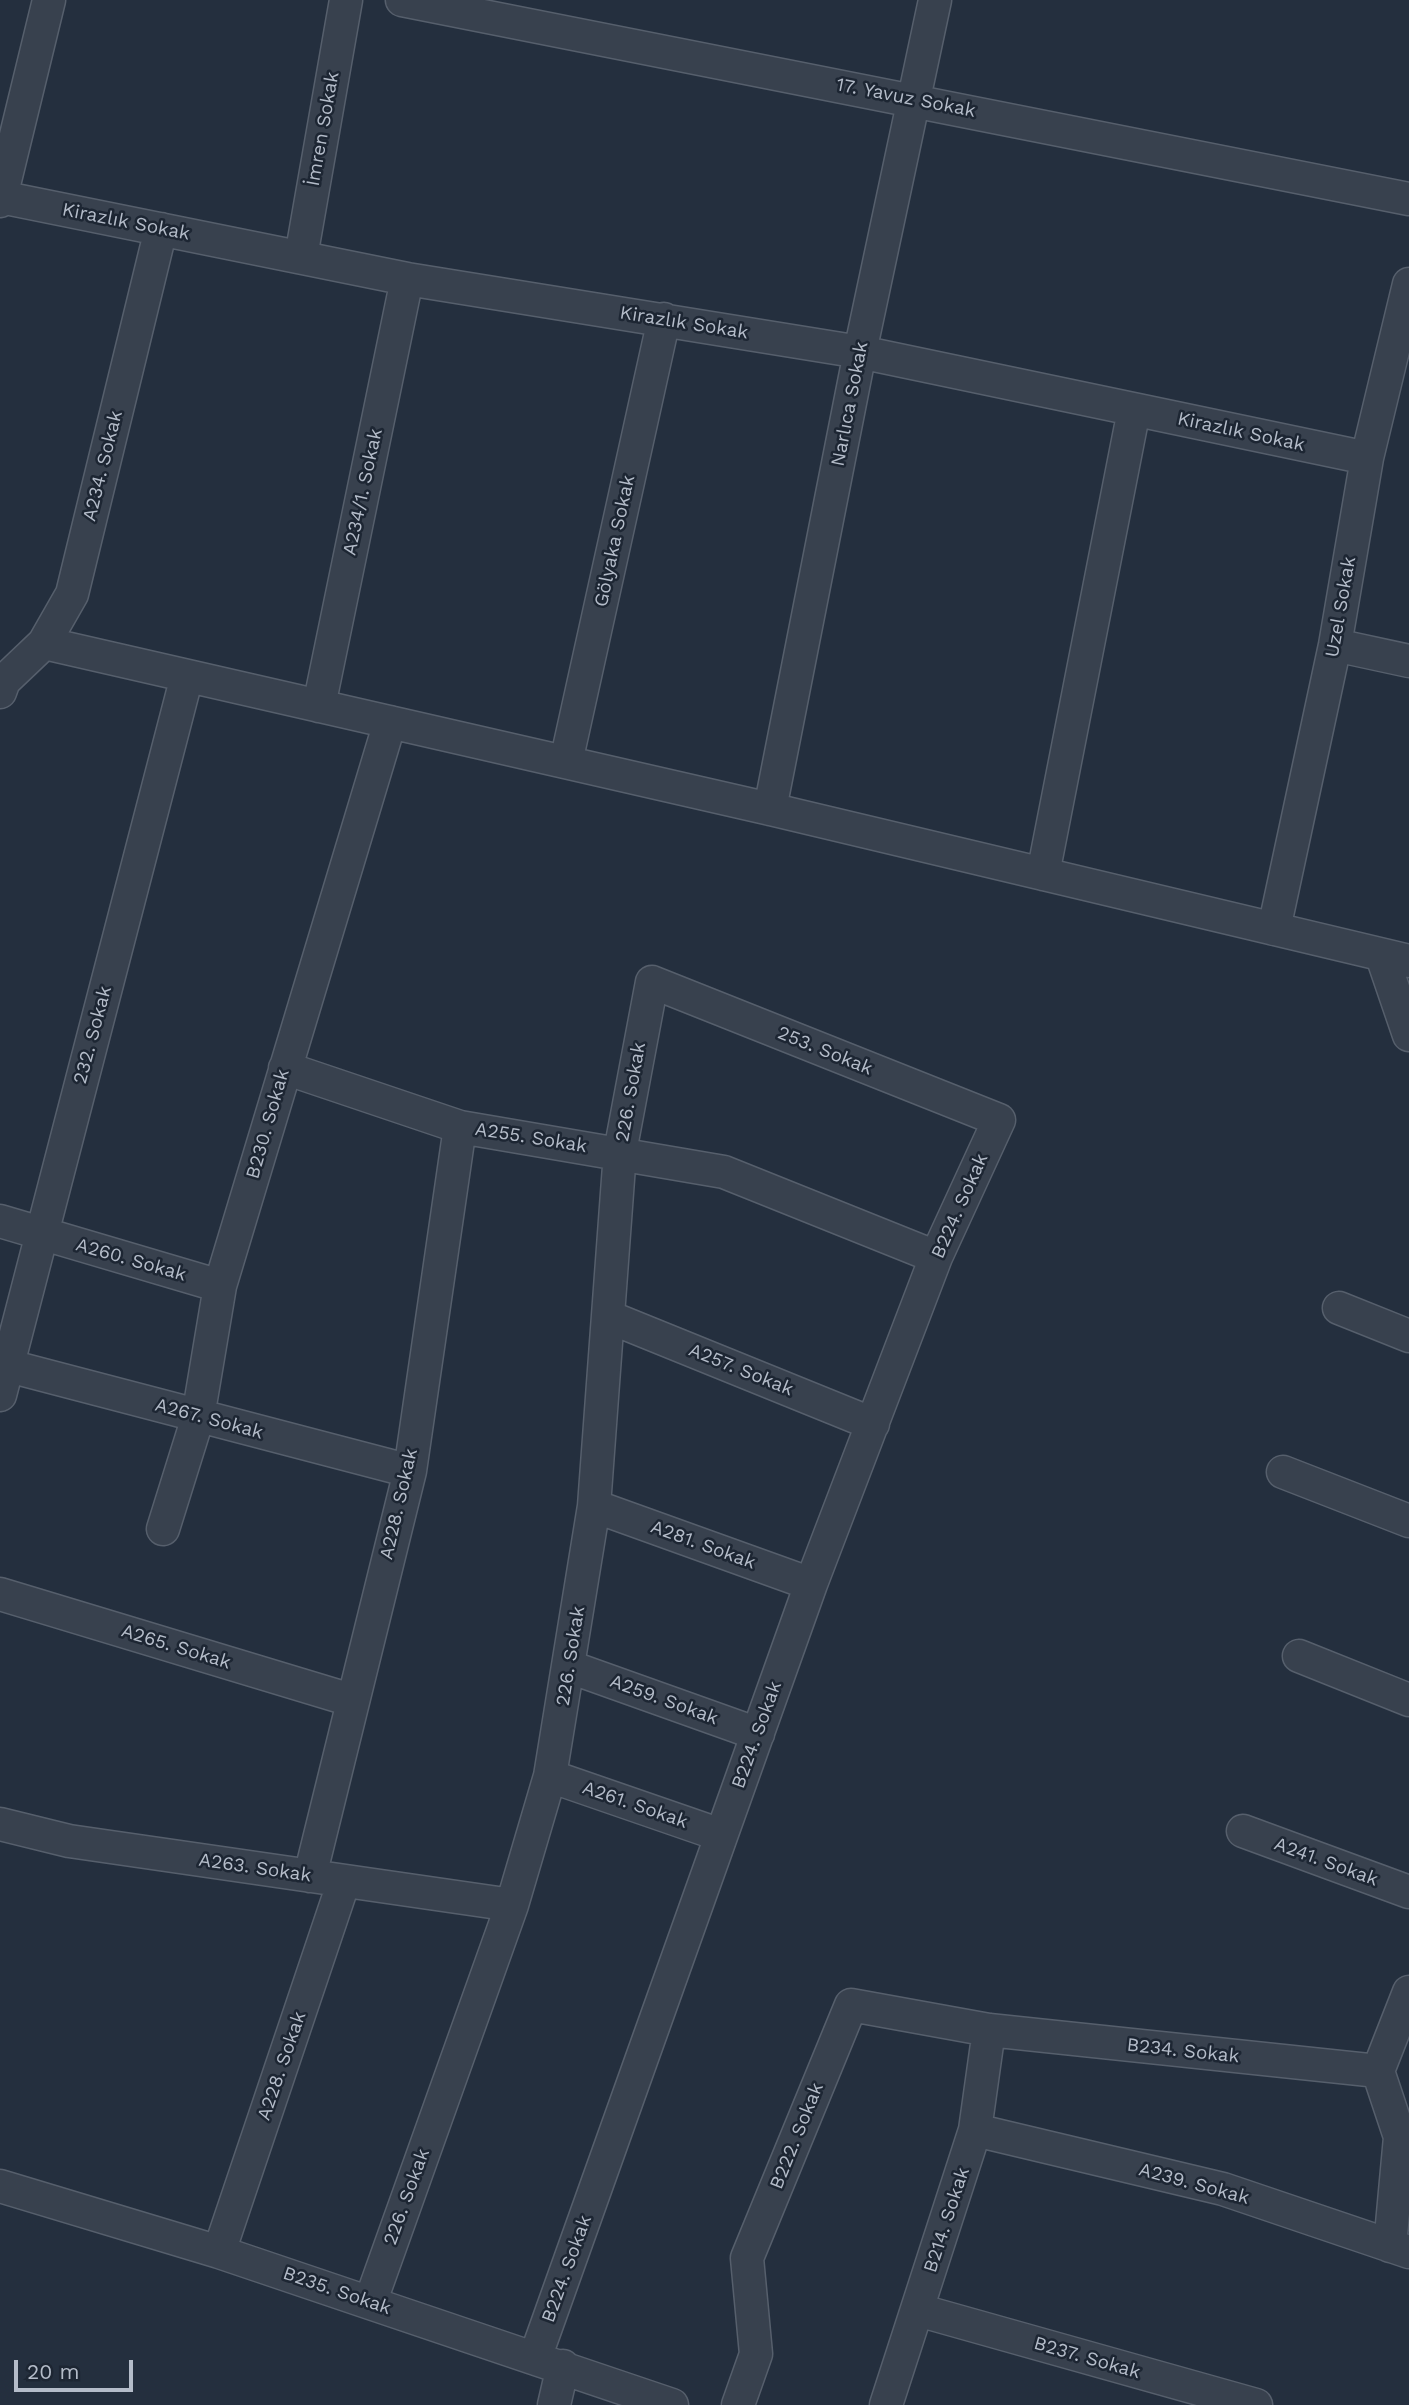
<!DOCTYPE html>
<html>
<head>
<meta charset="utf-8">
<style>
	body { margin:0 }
	#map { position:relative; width:1409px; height:2405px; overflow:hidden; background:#242f3e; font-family:"Work Sans",sans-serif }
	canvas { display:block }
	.scale { position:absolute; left:14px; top:2360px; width:119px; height:32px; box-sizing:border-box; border:4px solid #b4bcc9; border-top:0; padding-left:9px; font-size:21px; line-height:24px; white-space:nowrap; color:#b4bcc9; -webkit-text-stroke:5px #1d2633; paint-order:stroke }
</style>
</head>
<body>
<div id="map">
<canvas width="1409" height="2405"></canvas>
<div class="scale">20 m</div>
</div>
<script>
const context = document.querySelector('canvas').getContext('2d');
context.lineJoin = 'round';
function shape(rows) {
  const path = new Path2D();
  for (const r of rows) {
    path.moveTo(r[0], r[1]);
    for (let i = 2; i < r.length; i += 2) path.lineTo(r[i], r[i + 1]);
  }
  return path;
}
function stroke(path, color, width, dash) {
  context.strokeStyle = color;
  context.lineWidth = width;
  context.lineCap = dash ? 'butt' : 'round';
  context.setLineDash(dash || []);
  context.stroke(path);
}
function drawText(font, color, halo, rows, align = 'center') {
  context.font = font + ' "Work Sans",sans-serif';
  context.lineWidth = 5;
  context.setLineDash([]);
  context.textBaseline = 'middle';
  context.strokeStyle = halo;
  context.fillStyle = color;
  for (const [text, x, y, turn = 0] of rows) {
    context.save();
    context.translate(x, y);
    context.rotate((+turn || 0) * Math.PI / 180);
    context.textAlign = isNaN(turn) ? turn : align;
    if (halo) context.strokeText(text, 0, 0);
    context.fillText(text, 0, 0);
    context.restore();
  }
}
const minor = shape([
	[402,0,1409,199],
	[0,197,407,279,860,352,1367,458],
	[0,201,49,0],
	[301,257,346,0],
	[44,643,770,809,1409,961],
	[1335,645,1409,661],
	[0,692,4,681,44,643,72,594,161,229],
	[319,706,407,279],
	[566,762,664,319],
	[770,809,860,352,935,0],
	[1043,874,1134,410],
	[1274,929,1335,645,1367,458,1409,284],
	[1382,956,1409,1035],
	[285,1068,460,1127,724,1172,936,1257],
	[0,1221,220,1286],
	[1339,1308,1409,1336],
	[609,1317,873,1424],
	[9,1366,410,1471],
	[0,1395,187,676],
	[1283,1472,1409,1521],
	[594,1506,811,1584],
	[163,1529,198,1417,220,1286,390,722],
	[0,1594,351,1700],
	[1299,1656,1409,1700],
	[570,1667,758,1734],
	[550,1776,721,1835],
	[0,1824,69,1841,512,1905],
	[1243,1831,1409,1892],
	[310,1876,410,1471,460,1127],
	[1378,2071,1400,2137,1390,2246],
	[1378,2071,1409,1992],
	[975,2130,1223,2189,1409,2252],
	[0,2186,219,2252,672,2405],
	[219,2252,344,1881],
	[370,2303,512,1905,550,1776,594,1506,620,1152,652,982,999,1120,936,1257,811,1584,535,2358],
	[918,2310,1256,2405],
	[554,2405,563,2366],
	[738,2405,756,2354,747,2258,851,2005,989,2030,1378,2071],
	[886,2405,975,2130,989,2030]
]);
stroke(minor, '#565f6c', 35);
stroke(minor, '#38414e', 32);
drawText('19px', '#b4bcc9', '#1d2633', [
	["17. Yavuz Sokak",906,98,11],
	["İmren Sokak",323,129,-80],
	["Kirazlık Sokak",126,222,11],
	["Kirazlık Sokak",684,323,9],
	["Narlıca Sokak",850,404,-79],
	["Kirazlık Sokak",1241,432,12],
	["A234. Sokak",103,466,-76],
	["A234/1. Sokak",363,492,-78],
	["Gölyaka Sokak",615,541,-78],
	["Uzel Sokak",1341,607,-80],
	["232. Sokak",93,1035,-75],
	["253. Sokak",825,1051,22],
	["226. Sokak",631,1092,-80],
	["B230. Sokak",268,1124,-74],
	["A255. Sokak",531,1138,9],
	["B224. Sokak",960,1206,-66],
	["A260. Sokak",131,1260,16],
	["A257. Sokak",741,1370,22],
	["A267. Sokak",209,1419,15],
	["A228. Sokak",399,1504,-77],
	["A281. Sokak",703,1545,20],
	["A265. Sokak",176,1647,17],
	["226. Sokak",571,1656,-81],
	["A259. Sokak",664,1700,20],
	["B224. Sokak",757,1735,-70],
	["A261. Sokak",635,1805,19],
	["A241. Sokak",1326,1862,20],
	["A263. Sokak",255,1868,8],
	["B234. Sokak",1183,2051,6],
	["A228. Sokak",282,2066,-71],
	["B222. Sokak",797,2136,-68],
	["A239. Sokak",1194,2184,15],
	["226. Sokak",407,2197,-70],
	["B214. Sokak",947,2220,-72],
	["B224. Sokak",567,2269,-70],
	["B235. Sokak",337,2291,19],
	["B237. Sokak",1087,2358,16]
]);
</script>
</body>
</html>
